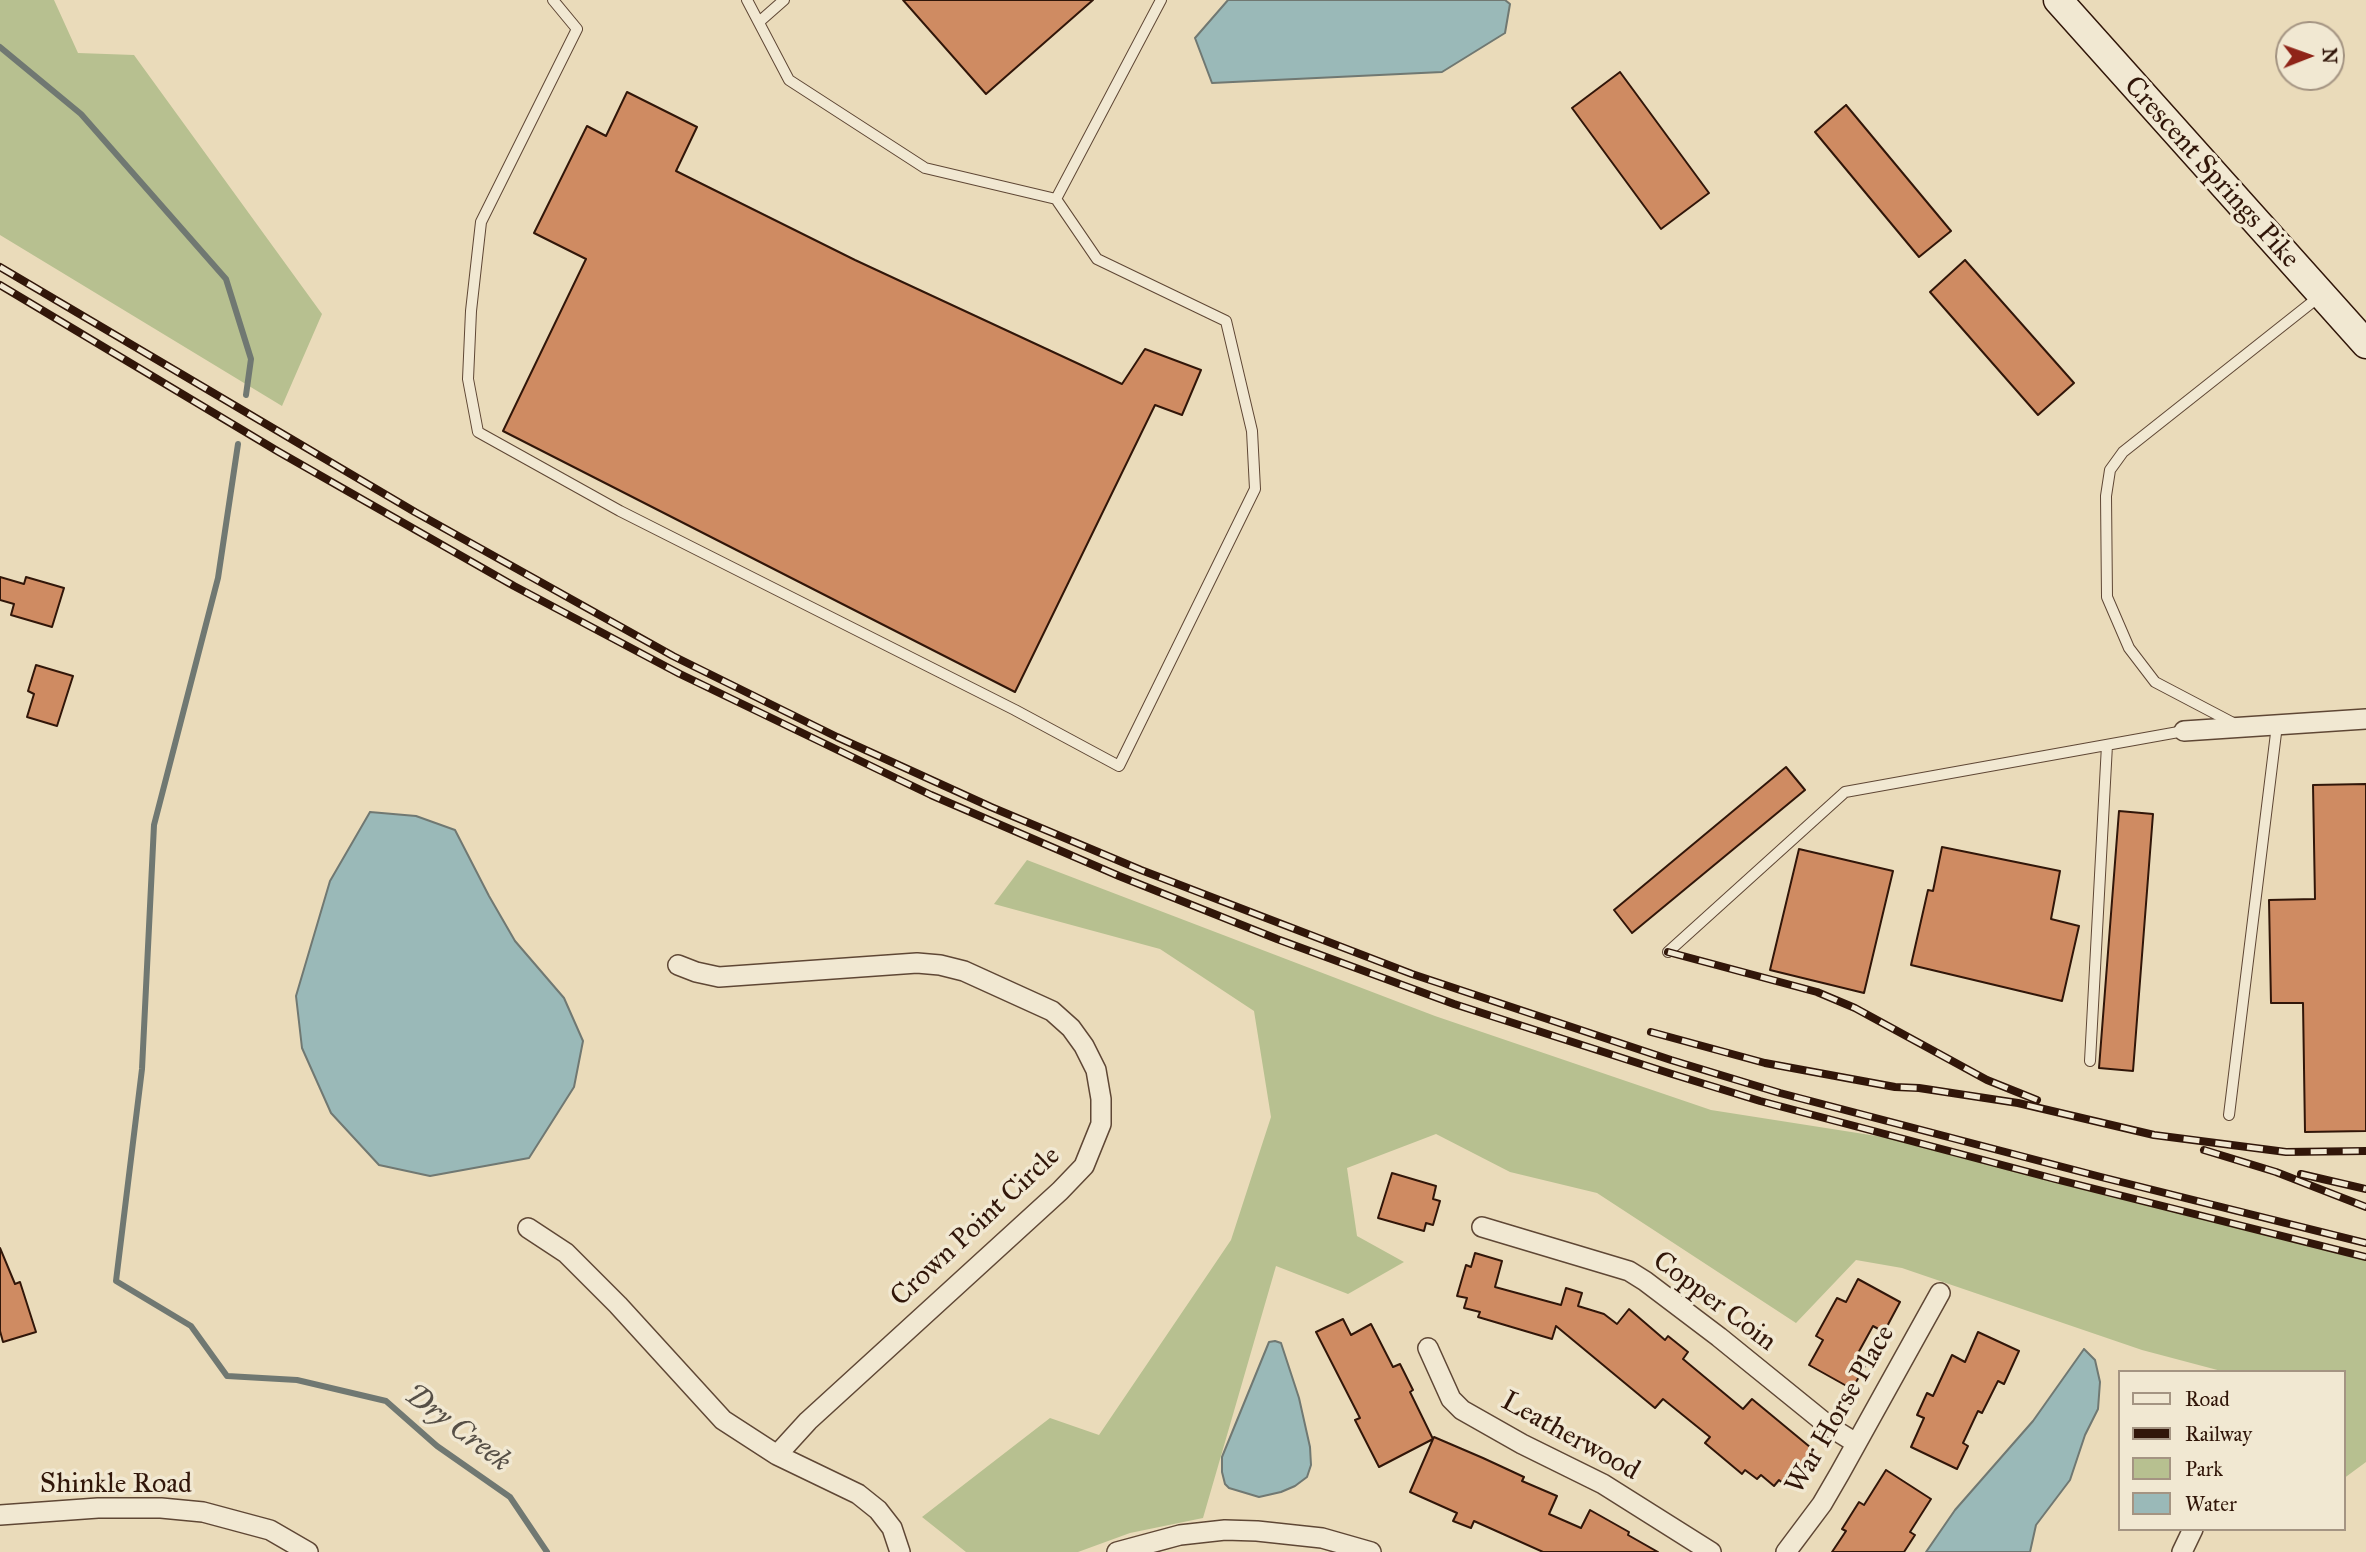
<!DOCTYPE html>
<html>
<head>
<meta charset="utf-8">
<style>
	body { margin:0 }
	#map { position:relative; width:2366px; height:1552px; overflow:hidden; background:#eadbba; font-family:"IM FELL Great Primer",serif }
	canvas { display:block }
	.legend { position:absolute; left:2118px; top:1370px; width:228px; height:161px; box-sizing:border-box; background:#f1e8d2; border:2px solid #a49482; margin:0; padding:9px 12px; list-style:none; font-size:21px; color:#311609 }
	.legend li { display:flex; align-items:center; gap:14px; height:35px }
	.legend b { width:35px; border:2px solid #a49482 }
	.north { position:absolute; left:2275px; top:21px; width:70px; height:70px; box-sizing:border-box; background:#f1e8d2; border:2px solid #a49482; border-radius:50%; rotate:89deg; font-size:19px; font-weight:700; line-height:28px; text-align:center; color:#311609 }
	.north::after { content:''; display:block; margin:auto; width:24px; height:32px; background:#8f2418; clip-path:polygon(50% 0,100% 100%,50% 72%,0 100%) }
</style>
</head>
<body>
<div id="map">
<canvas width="2366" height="1552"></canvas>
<ul class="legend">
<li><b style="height:9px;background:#f1e8d2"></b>Road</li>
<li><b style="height:9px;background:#311609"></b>Railway</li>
<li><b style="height:19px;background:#b7c090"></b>Park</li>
<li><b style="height:19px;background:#9ab9b8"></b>Water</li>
</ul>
<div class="north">N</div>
</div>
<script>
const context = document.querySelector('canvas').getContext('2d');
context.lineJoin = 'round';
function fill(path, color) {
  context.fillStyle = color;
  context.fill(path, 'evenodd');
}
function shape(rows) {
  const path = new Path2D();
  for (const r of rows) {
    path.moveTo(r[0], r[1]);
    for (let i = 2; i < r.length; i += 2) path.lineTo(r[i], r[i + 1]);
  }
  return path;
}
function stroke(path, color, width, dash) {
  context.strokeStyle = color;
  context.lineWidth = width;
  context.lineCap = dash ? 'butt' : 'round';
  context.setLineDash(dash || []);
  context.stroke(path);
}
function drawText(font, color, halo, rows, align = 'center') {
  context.font = font + ' "IM FELL Great Primer",serif';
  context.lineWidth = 7;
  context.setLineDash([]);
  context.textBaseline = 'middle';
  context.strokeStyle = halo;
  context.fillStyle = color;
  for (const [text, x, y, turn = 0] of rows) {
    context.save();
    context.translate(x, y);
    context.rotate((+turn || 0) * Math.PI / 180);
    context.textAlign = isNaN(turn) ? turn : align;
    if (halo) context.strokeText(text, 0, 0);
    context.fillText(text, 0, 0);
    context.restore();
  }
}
fill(shape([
	[0,0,54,0,78,53,134,55,322,314,282,406,0,235],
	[1027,860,1435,1016,1711,1110,1915,1142,2366,1257,2366,1462,2343,1479,2343,1372,2225,1372,2142,1350,1902,1268,1856,1260,1796,1323,1597,1193,1510,1172,1436,1134,1347,1168,1357,1236,1404,1262,1348,1294,1276,1266,1203,1518,1130,1533,1078,1552,966,1552,922,1517,1050,1418,1099,1435,1231,1240,1271,1117,1254,1011,1160,949,994,904]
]), '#b7c090');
const water = shape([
	[1228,0,1505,0,1510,4,1505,33,1442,72,1212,83,1195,38,1228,0],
	[370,812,416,816,455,830,489,896,515,941,564,998,583,1041,574,1087,529,1158,430,1176,379,1165,331,1113,302,1048,296,996,330,881,370,812],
	[1275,1341,1281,1343,1299,1398,1310,1447,1311,1465,1307,1477,1295,1486,1281,1492,1259,1497,1229,1488,1225,1484,1222,1472,1222,1457,1269,1342,1275,1341],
	[2084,1349,2095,1360,2100,1382,2098,1409,2085,1435,2070,1480,2036,1525,2030,1552,1926,1552,1955,1510,2033,1421,2084,1349]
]);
fill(water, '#9ab9b8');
stroke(water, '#707872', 2);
stroke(shape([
	[0,47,81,114,226,279,251,359,246,395],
	[238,444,218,578,154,825,142,1069,116,1281,191,1326,227,1376,297,1380,386,1401,437,1446,510,1497,547,1552]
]), '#707872', 6);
const building = shape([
	[903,0,1093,0,986,94,903,0],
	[1620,72,1709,193,1661,229,1572,108,1620,72],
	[627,92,697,127,676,171,855,260,1122,384,1145,349,1201,370,1182,415,1155,405,1015,692,503,431,586,259,534,233,587,126,606,136,627,92],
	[1846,105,1951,231,1919,257,1815,132,1846,105],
	[1965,260,2074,383,2038,415,1930,292,1965,260],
	[0,577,24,584,26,577,64,588,52,627,11,615,14,604,0,600,0,577],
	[36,665,73,676,57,726,27,717,34,694,28,691,36,665],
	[1786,767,1805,790,1632,933,1614,910,1786,767],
	[2366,784,2366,1131,2305,1132,2303,1003,2271,1003,2269,900,2315,899,2313,785,2366,784],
	[2119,811,2153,814,2133,1071,2099,1068,2119,811],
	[1942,847,2060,871,2051,919,2079,926,2062,1001,1911,965,1928,890,1933,891,1942,847],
	[1799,849,1893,871,1864,993,1770,970,1799,849],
	[1392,1173,1436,1186,1433,1199,1440,1201,1433,1225,1426,1223,1424,1231,1378,1218,1392,1173],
	[0,1248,15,1284,20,1282,36,1332,3,1342,0,1331,0,1248],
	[1475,1253,1502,1261,1495,1287,1561,1305,1566,1288,1582,1293,1578,1306,1604,1314,1617,1324,1629,1309,1665,1340,1668,1336,1688,1352,1683,1359,1743,1409,1752,1399,1816,1452,1787,1487,1779,1480,1774,1486,1761,1475,1757,1479,1745,1470,1742,1474,1705,1443,1710,1437,1663,1399,1655,1408,1556,1326,1552,1339,1478,1317,1480,1312,1464,1308,1467,1298,1457,1296,1466,1265,1471,1267,1475,1253],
	[1858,1279,1900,1302,1884,1332,1873,1326,1857,1355,1868,1361,1852,1389,1809,1365,1823,1340,1816,1336,1837,1298,1846,1302,1858,1279],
	[1343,1319,1351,1335,1371,1324,1393,1367,1400,1364,1413,1390,1410,1392,1433,1439,1434,1437,1483,1458,1524,1477,1522,1481,1557,1496,1549,1514,1581,1528,1590,1510,1629,1532,1628,1535,1658,1552,1543,1552,1474,1521,1471,1528,1453,1521,1457,1513,1410,1492,1433,1439,1379,1467,1355,1420,1360,1418,1316,1332,1343,1319],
	[1978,1332,2019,1351,2004,1384,1998,1381,1982,1413,1978,1411,1963,1443,1968,1446,1957,1469,1911,1447,1924,1418,1917,1415,1927,1393,1933,1396,1952,1355,1965,1362,1978,1332],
	[1886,1470,1931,1499,1910,1532,1915,1535,1904,1552,1832,1552,1846,1531,1842,1529,1859,1502,1864,1505,1886,1470]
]);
fill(building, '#cf8b62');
stroke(building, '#311609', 2);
const lane = shape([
	[553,0,577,29,481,222,471,311,468,379,478,432,620,511,1015,710,1119,766,1255,489,1252,431,1226,321,1097,259,1056,199],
	[747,0,789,80,925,168,1056,199,1161,0],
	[759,22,784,0],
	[2235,724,2155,682,2129,648,2107,597,2106,496,2110,470,2123,452,2320,296],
	[1668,952,1845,792,2184,731],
	[2090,1061,2107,745],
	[2229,1115,2277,725]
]);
const street = shape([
	[2184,731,2366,719],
	[678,965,696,972,719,977,917,963,940,965,964,971,1052,1011,1071,1028,1084,1046,1096,1070,1101,1099,1101,1124,1084,1166,1060,1191,808,1421,777,1455],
	[1482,1227,1629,1271,1645,1281,1719,1337,1830,1427,1856,1443],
	[528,1228,566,1253,618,1305,723,1420,777,1455,858,1494,878,1510,892,1528,900,1552],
	[1428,1348,1451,1399,1462,1410,1522,1444,1603,1484,1711,1552],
	[0,1515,98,1508,161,1508,203,1512,270,1530,308,1552],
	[1117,1552,1180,1535,1225,1530,1257,1531,1322,1538,1371,1552],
	[1786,1552,1822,1504,1840,1473,1940,1293],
	[2182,1552,2193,1529]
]);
const secondary = shape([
	[2058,0,2366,344]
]);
stroke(lane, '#5f4735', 12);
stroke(street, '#5f4735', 22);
stroke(secondary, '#311609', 31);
stroke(lane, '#f1e8d2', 10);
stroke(street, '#f1e8d2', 19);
stroke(secondary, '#f1e8d2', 28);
const rail = shape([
	[0,267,415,512,673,656,837,737,991,807,1141,870,1412,974,1671,1060,1780,1093,2101,1177,2366,1243],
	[0,285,279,452,514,586,680,674,931,795,1119,876,1277,939,1454,1004,1672,1074,1760,1101,2055,1179,2366,1257],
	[1668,952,1817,992,1855,1008,1987,1080,2037,1100],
	[1651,1032,1765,1063,1895,1087,1919,1088,2018,1103,2154,1135,2286,1152,2366,1151],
	[2204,1150,2276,1172,2366,1207],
	[2301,1174,2366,1189]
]);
stroke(rail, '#311609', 8);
stroke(rail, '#f1e8d2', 5, [16]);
drawText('28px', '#311609', '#f1e8d2', [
	["Crescent Springs Pike",2211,173,48],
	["Crown Point Circle",976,1227,-43],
	["Copper Coin",1714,1302,37],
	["War Horse Place",1841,1410,-60],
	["Leatherwood",1570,1437,29],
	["Shinkle Road",116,1485]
]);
drawText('italic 30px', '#564f46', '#f1e8d2', [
	["Dry Creek",457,1429,37]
]);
</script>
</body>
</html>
